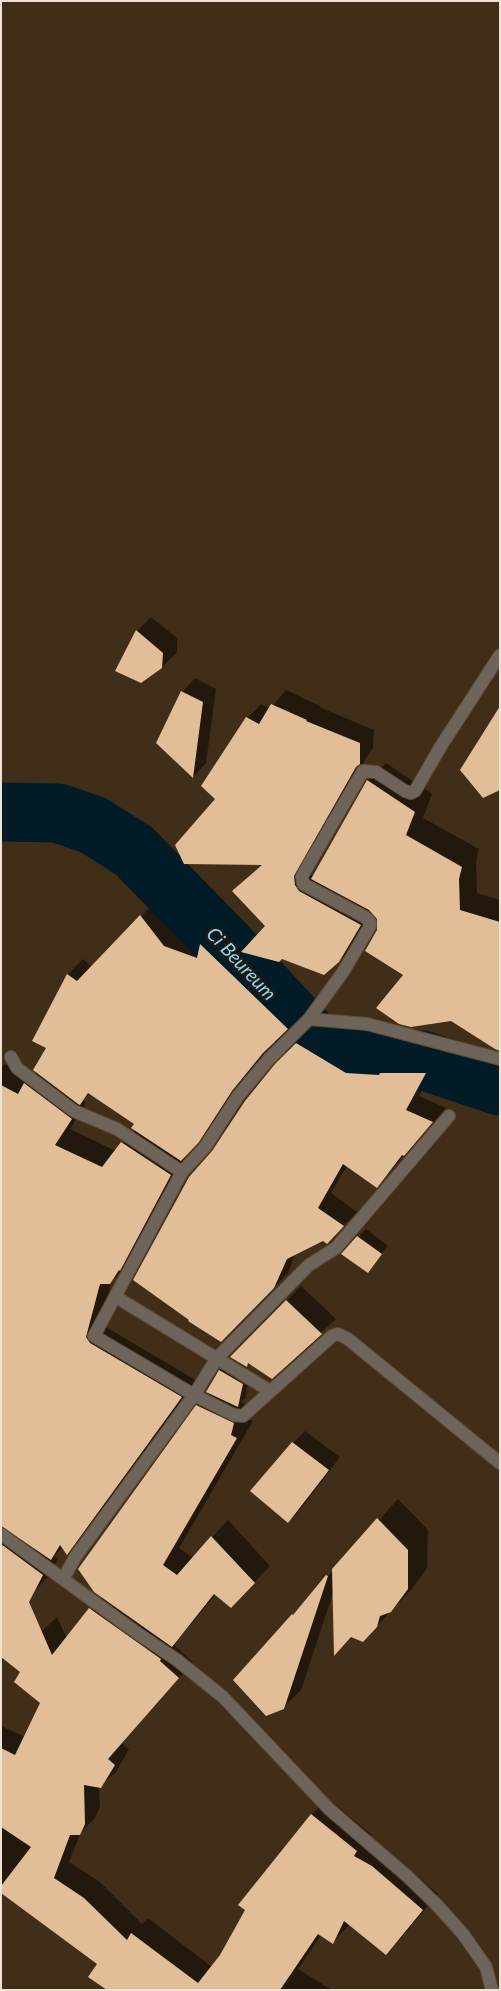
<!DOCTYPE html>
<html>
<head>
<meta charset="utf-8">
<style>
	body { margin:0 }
	#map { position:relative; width:501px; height:1991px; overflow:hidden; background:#412e18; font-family:Lato,sans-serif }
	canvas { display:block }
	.frame { position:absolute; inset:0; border:2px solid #eee2d5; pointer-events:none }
</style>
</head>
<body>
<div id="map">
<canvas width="501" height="1991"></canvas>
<div class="frame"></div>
</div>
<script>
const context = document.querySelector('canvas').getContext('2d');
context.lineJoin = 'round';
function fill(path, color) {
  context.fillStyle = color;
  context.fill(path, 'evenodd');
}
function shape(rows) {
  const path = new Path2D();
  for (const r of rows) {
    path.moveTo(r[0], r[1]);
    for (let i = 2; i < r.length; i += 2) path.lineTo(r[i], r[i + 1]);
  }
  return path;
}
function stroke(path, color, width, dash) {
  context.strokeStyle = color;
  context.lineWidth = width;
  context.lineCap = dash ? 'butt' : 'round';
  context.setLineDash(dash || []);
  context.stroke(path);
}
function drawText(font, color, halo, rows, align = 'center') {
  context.font = font + ' Lato,sans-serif';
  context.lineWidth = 5;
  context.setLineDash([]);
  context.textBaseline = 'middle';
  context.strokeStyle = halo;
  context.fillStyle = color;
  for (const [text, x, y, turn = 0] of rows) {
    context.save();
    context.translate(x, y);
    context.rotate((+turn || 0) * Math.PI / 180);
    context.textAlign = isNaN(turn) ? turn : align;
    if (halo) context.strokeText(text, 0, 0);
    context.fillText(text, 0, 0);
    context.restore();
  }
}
fill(shape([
	[151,617,177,638,177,652,162,667,137,631],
	[195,678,216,689,206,763,193,777,182,692],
	[286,690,320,706,319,707,374,730,373,748,369,753,309,857,309,871,313,877,368,780,386,763,432,794,423,818,479,849,476,861,477,893,500,900,500,1050,404,975,378,930,379,921,373,912,353,947,338,962,233,891,263,864,217,799,247,718,261,704,270,709],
	[156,901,179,931,205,941,216,930,302,1013,278,1037,247,1074,213,1125,184,1157,186,1159,125,1267,112,1280,101,1320,106,1327,197,1381,82,1537,67,1553,63,1547,54,1556,58,1559,50,1574,1,1629,1,1068,5,1064,32,1077,37,1072,48,1048,34,1040,68,974,83,959,92,967],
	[90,1093,136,1124,135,1130,116,1151,70,1129,86,1103,83,1100],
	[311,1030,360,1059,393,1061,395,1059,439,1059,419,1096,446,1108,377,1186,347,1166,331,1193,357,1212,341,1228,323,1240,296,1252,288,1273,221,1341,213,1152,276,1065],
	[366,1229,388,1246,368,1271,358,1237],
	[301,1286,336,1319,272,1377,249,1363,246,1366,232,1357],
	[228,1363,250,1376,245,1398,241,1402,250,1406,247,1418,253,1421,179,1548,193,1558,228,1520,270,1566,248,1589,216,1594,188,1628,174,1642,176,1643,174,1645,193,1662,122,1743,129,1749,116,1772,99,1787,100,1807,95,1818,81,1832,69,1862,100,1882,142,1924,148,1918,212,1967,221,1956,246,1909,240,1905,312,1814,328,1799,372,1835,368,1840,388,1851,438,1894,401,1938,385,1954,350,1924,333,1942,321,1935,298,1969,332,1990,110,1990,99,1964,1,1891,1,1726,25,1737,42,1703,16,1682,42,1631,57,1617,67,1639,103,1597,197,1406,211,1393,208,1391,220,1370],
	[305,1431,340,1457,300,1510,288,1522,293,1443],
	[398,1499,428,1530,427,1568,411,1590,362,1641,352,1636,335,1653,333,1593,301,1690,283,1708,293,1615]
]), '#0007');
stroke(shape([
	[1,812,58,813,93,825,134,851,221,940,313,1040,354,1056,422,1060,500,1086]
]), '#021c27', 59);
fill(shape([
	[136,630,163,653,162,668,141,683,115,671],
	[181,691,203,702,193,778,156,743],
	[271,704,307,720,306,721,360,743,360,764,356,767,294,876,295,885,299,891,361,925,339,962,324,975,282,959,279,962,241,952,265,926,232,891,262,865,184,864,175,845,215,799,201,786,246,717,259,724],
	[500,706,500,790,483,798,460,770],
	[367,780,415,812,406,835,462,867,459,879,460,910,500,922,500,1051,495,1049,451,1021,411,1027,399,1024,376,1008,403,975,365,951,377,930,377,919,369,910,311,879],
	[140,915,164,946,197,958,200,944,288,1029,263,1053,232,1091,199,1142,181,1161,131,1128,134,1124,88,1093,80,1105,78,1104,33,1070,46,1048,32,1041,67,974,77,981],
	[296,1043,346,1073,379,1075,380,1073,426,1073,406,1110,433,1122,404,1156,402,1155,377,1188,343,1164,318,1208,344,1226,327,1244,323,1241,287,1259,274,1288,221,1342,188,1321,189,1320,133,1280,189,1177,212,1151,245,1101,275,1064],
	[24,1083,72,1119,55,1145,102,1167,121,1142,171,1175,120,1271,119,1270,110,1284,100,1284,86,1337,90,1343,182,1397,67,1555,60,1545,51,1560,1,1526,1,1085,18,1094],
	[357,1236,382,1254,368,1273,341,1254],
	[286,1300,322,1334,272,1379,248,1363,247,1367,230,1357],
	[219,1370,243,1384,238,1407,206,1392],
	[196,1405,234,1423,231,1435,237,1438,163,1565,177,1575,211,1536,255,1583,231,1608,214,1594,172,1647,94,1592,78,1569],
	[292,1442,329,1470,288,1523,250,1491],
	[377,1518,408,1550,408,1589,391,1612,380,1616,377,1627,363,1642,351,1637,334,1656,332,1569],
	[1,1544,43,1575,29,1602,52,1655,89,1608,161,1659,160,1661,179,1678,108,1759,115,1765,101,1788,84,1785,85,1824,80,1835,70,1835,54,1878,84,1898,127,1940,131,1933,198,1983,220,1955,245,1910,238,1905,311,1814,357,1851,354,1856,372,1866,423,1910,386,1955,344,1921,333,1944,318,1934,280,1990,107,1990,88,1977,97,1964,1,1893,1,1886,31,1847,1,1827,1,1748,15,1755,40,1703,14,1682,20,1672,1,1657],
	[326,1575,328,1576,284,1709,266,1716,233,1680,292,1614,293,1615]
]), '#e1be97');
const street = shape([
	[309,1019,367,1024,500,1059],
	[11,1057,17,1068,74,1111,117,1129,182,1172],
	[449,1116,336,1248,309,1265,217,1358,194,1395,234,1415,243,1416,332,1336,338,1334,348,1339,500,1463],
	[116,1297,270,1391],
	[1,1534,137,1633,177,1660,223,1697,329,1809,407,1876,436,1904,463,1934,486,1967,492,1990],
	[63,1579,76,1556,194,1395,94,1336,182,1172,205,1147,238,1096,269,1059,309,1019,343,972,370,926,370,922,365,917,303,884,302,876,363,771,376,772,405,791,411,793,415,791,441,746,500,655]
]);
stroke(street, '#5d4b36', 14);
stroke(street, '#6e645a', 12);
drawText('italic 19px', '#87d9fe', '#21190f', [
	["Ci Beureum",241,964,47]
]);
</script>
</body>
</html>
